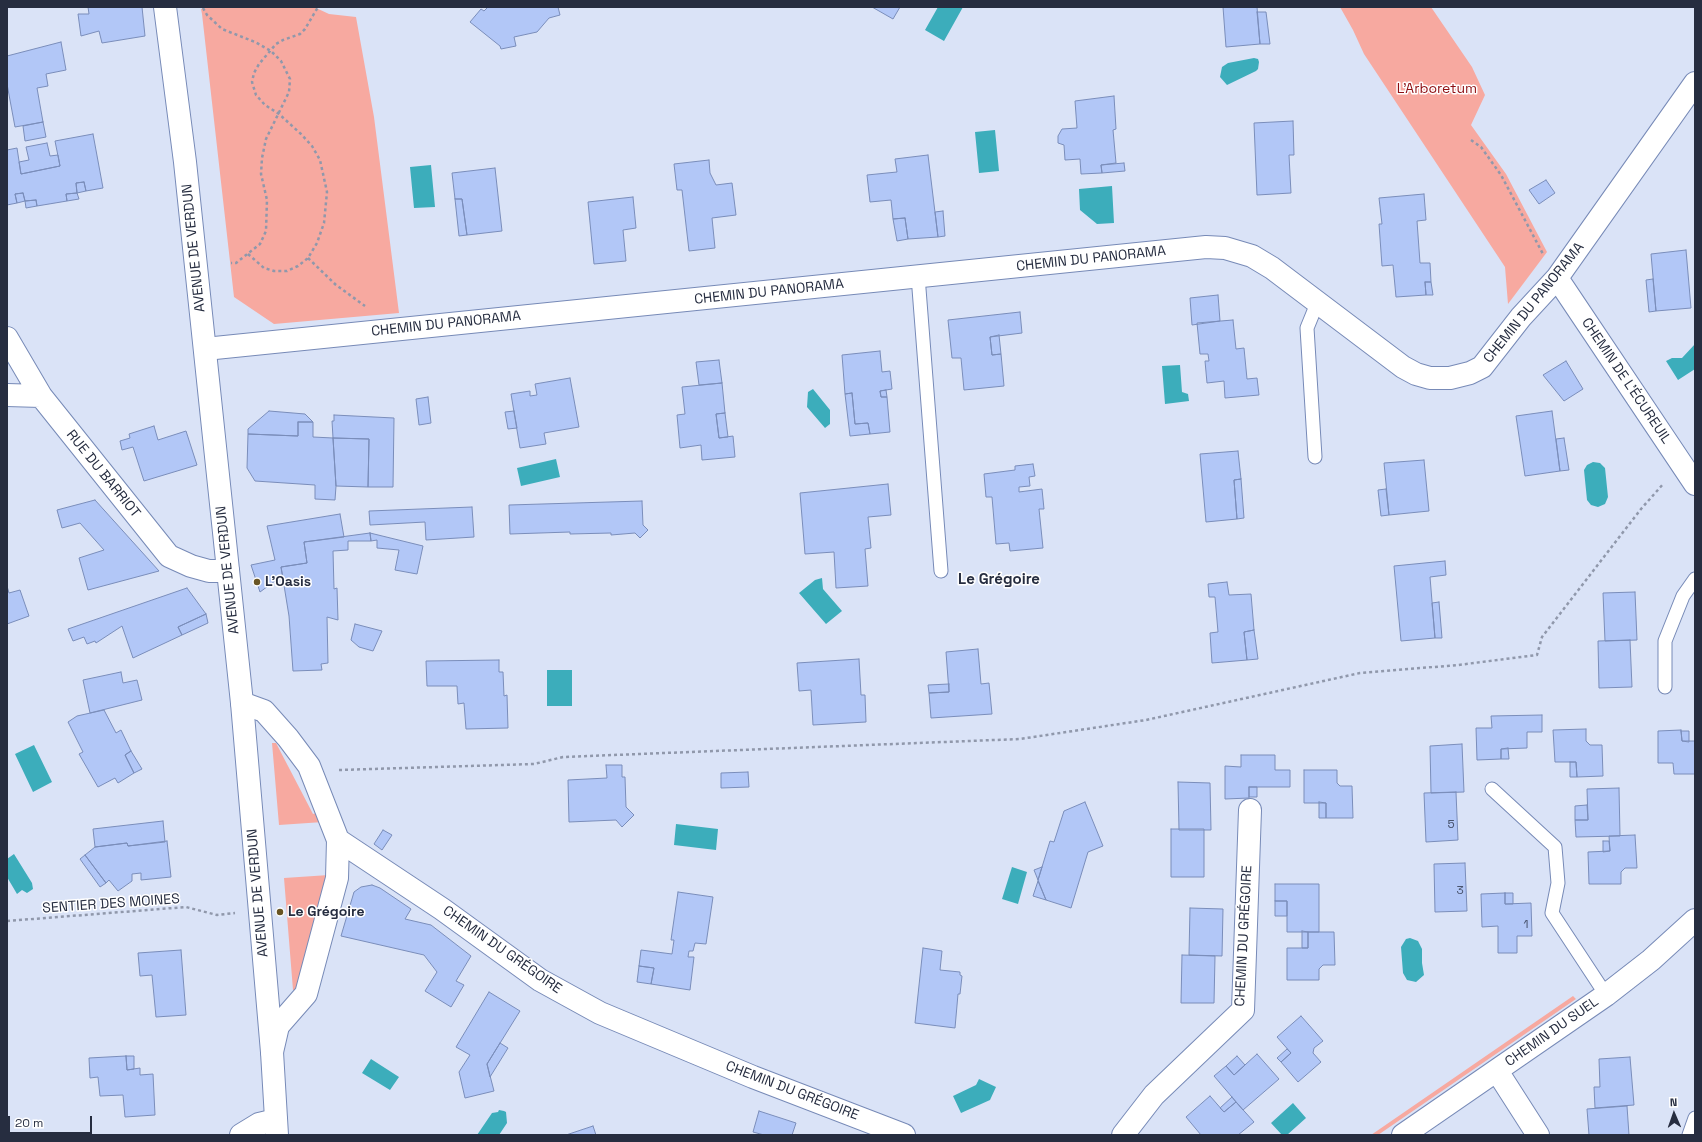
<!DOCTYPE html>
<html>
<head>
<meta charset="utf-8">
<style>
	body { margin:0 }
	#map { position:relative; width:1702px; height:1142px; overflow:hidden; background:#dae3f7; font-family:"Space Grotesk",sans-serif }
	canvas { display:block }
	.frame { position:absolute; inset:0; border:8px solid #262d40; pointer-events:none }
	.north { position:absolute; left:1654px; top:1094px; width:40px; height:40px; -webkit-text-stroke:3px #fff; paint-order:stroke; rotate:358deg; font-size:11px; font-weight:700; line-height:16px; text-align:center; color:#262d40 }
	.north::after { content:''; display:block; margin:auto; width:14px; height:18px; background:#262d40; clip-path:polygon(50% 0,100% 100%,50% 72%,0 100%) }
	.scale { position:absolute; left:8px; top:1116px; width:84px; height:18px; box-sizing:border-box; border:2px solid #262d40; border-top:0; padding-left:5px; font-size:12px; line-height:14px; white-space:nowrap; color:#262d40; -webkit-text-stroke:3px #fff; paint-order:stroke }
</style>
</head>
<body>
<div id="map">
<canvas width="1702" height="1142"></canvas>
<div class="frame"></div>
<div class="north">N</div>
<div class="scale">20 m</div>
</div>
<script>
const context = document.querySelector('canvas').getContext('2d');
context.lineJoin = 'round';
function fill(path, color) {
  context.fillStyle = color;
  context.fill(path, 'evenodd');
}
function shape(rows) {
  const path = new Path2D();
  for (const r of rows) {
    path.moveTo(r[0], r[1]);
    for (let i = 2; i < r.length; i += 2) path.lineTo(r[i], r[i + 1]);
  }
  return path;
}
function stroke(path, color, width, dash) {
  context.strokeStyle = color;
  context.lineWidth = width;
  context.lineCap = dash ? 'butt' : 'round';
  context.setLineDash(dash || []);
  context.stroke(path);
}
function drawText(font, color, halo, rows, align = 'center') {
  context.font = font + ' "Space Grotesk",sans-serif';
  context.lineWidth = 3;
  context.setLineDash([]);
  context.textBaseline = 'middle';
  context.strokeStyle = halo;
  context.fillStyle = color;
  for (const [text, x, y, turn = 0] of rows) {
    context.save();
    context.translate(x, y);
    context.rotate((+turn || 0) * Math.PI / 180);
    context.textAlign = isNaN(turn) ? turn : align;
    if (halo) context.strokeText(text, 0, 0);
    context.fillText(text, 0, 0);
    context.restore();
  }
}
fill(shape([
	[206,7,314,7,329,14,356,17,374,117,399,313,274,324,234,297,202,14,201,9],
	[1340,7,1431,7,1472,67,1485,95,1471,125,1506,174,1547,252,1508,304,1505,267,1364,54,1353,30],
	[272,743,276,743,313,814,320,812,323,822,279,825],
	[329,875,297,990,293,990,284,878],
	[1573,996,1576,999,1378,1135,1371,1135]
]), '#f7a9a0');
fill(shape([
	[938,7,963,7,944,41,925,30],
	[1254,58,1258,59,1259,62,1258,69,1256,71,1227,85,1220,77,1222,67,1228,63],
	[995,130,999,171,979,173,975,132],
	[431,165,435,207,414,208,410,167],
	[1112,186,1114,223,1097,224,1080,210,1079,189],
	[1695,344,1695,369,1678,380,1666,361,1672,358,1682,358],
	[1180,365,1182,392,1188,394,1189,401,1165,404,1162,366],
	[813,389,830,410,830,424,825,428,807,407,808,392],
	[556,459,560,477,521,486,517,468],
	[1593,462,1600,463,1605,468,1608,497,1605,504,1598,507,1591,505,1587,500,1584,470,1587,465],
	[822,578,823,589,842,611,826,624,799,593,815,580],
	[547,670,572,670,572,706,547,706],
	[34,745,52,782,33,792,15,754],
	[676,824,718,829,716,850,674,845],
	[14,854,32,883,33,889,27,893,22,890,17,894,7,877,7,859],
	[1012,867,1027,872,1018,904,1002,899],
	[1410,938,1418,941,1422,949,1422,963,1424,975,1416,982,1407,980,1403,973,1401,947,1406,939],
	[371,1059,399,1077,390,1090,362,1073],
	[979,1079,996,1087,990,1100,961,1113,953,1096,976,1085],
	[1293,1103,1306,1118,1287,1135,1282,1135,1271,1123],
	[499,1110,504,1111,506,1112,507,1123,499,1135,477,1135,492,1113,498,1112]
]), '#3cadbb');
const building = shape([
	[88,7,142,7,145,36,102,43,99,31,81,36,78,14,89,14,88,7],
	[488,7,558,7,560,15,549,18,537,32,514,37,516,46,501,49,500,46,470,22,481,9,484,11,488,7],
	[872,7,900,7,893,19,872,7],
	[1223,7,1257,7,1260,44,1226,47,1223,7],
	[1257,12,1266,12,1270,44,1260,44,1257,12],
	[61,42,66,70,46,74,48,86,37,88,43,122,15,127,7,84,7,56,61,42],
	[1114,96,1116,129,1113,130,1116,163,1101,165,1102,173,1081,174,1080,159,1065,160,1064,145,1058,143,1058,136,1062,129,1077,128,1075,101,1114,96],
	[1293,121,1294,155,1289,155,1291,193,1257,195,1254,123,1293,121],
	[43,122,46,137,25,141,23,126,43,122],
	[93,134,103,188,86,191,84,182,76,183,77,193,66,194,67,201,37,206,36,200,25,201,23,193,15,194,17,203,7,205,7,150,17,148,21,174,60,166,55,141,93,134],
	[47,143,50,156,58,155,60,166,21,174,19,162,29,160,26,147,47,143],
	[928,155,938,237,908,239,905,218,893,219,891,200,870,202,867,175,897,172,895,159,928,155],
	[709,160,710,173,716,185,732,183,736,215,712,218,715,248,689,251,682,190,677,190,674,164,709,160],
	[1124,163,1125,171,1102,173,1101,165,1124,163],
	[495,168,502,231,467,235,462,199,455,199,452,173,495,168],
	[1546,180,1555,193,1539,204,1529,190,1546,180],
	[84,182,86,191,77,193,76,183,84,182],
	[23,193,25,201,17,203,15,194,23,193],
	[77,193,79,199,67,201,66,194,77,193],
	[1424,194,1426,220,1417,221,1420,263,1430,263,1431,282,1425,282,1426,295,1396,297,1393,265,1382,266,1379,224,1382,224,1379,198,1424,194],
	[633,197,636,228,623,230,626,261,594,264,588,202,633,197],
	[455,199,462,199,467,235,459,236,455,199],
	[36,200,37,206,26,208,25,201,36,200],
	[943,211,945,236,938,237,935,212,943,211],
	[905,218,908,239,897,241,893,219,905,218],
	[1686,250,1691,308,1656,311,1651,254,1686,250],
	[1653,279,1656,311,1649,312,1646,280,1653,279],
	[1425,282,1431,282,1433,295,1426,295,1425,282],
	[1218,295,1220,321,1192,325,1190,298,1218,295],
	[1020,312,1022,333,990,337,992,355,1001,354,1004,386,964,390,961,358,952,358,948,320,1020,312],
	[1233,320,1236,349,1244,348,1247,379,1257,378,1259,395,1225,398,1224,381,1207,383,1205,361,1209,361,1208,354,1200,354,1197,323,1233,320],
	[999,335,1001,354,992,355,990,337,999,335],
	[880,351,882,372,890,371,892,389,880,391,881,397,887,397,890,432,870,434,868,423,855,424,852,393,845,394,842,355,880,351],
	[719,360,722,383,699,385,696,362,719,360],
	[1566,361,1583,389,1564,401,1543,375,1566,361],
	[570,378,579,427,544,433,546,444,520,448,511,394,530,391,530,396,537,395,535,384,570,378],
	[722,383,725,413,716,414,719,438,733,436,735,457,702,460,701,445,680,448,677,415,685,414,682,387,722,383],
	[886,390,887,397,881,397,880,391,886,390],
	[852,393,855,424,868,423,870,434,850,436,845,394,852,393],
	[428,397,431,423,419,425,416,399,428,397],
	[269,411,305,414,313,422,298,422,298,436,248,434,248,429,269,411],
	[514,411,517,428,508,429,505,412,514,411],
	[1552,411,1560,471,1525,476,1516,416,1552,411],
	[725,413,728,437,719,438,716,414,725,413],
	[334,415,394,418,393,487,368,487,369,439,333,438,332,421,334,421,334,415],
	[298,422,313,422,313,437,333,438,336,486,335,500,315,499,315,485,255,481,247,468,248,434,298,436,298,422],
	[154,426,158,440,186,431,197,465,144,481,133,447,122,450,120,441,130,438,129,434,154,426],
	[333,438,369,439,368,487,336,486,333,438],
	[1564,438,1569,470,1560,471,1556,439,1564,438],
	[1238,451,1241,479,1234,480,1237,519,1206,522,1200,454,1238,451],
	[1424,460,1429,511,1389,515,1384,463,1424,460],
	[1033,464,1035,476,1029,477,1030,486,1019,487,1019,492,1042,489,1044,509,1039,509,1043,548,1010,551,1009,543,996,544,992,497,986,497,984,474,1015,470,1015,466,1033,464],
	[1241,479,1244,518,1237,519,1234,480,1241,479],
	[888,484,891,515,868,517,871,548,865,549,868,586,836,588,834,552,805,554,800,493,888,484],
	[1386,489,1389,515,1381,516,1378,490,1386,489],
	[95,500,159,571,88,590,79,558,104,550,80,523,62,528,57,510,95,500],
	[642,501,643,525,648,530,640,538,635,533,611,535,611,533,570,534,570,532,510,534,509,505,642,501],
	[472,507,474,537,426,540,425,522,370,525,369,511,472,507],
	[340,514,344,537,304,542,307,563,281,567,283,578,279,578,260,592,251,565,275,560,267,526,340,514],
	[370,533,371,541,348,541,348,550,333,551,334,589,337,588,338,620,327,617,328,663,321,664,322,670,293,671,289,616,281,567,307,563,304,542,370,533],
	[370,533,423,546,417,574,395,570,399,550,377,548,377,540,371,541,370,533],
	[1445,561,1446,575,1430,577,1435,638,1401,641,1394,566,1445,561],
	[1227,582,1229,595,1251,594,1254,630,1244,632,1247,660,1212,663,1210,633,1218,632,1215,597,1209,597,1208,584,1227,582],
	[7,586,9,593,20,590,29,616,7,624,7,586],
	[187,588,206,614,178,627,182,635,133,658,122,626,96,643,95,641,87,644,84,637,73,641,68,629,187,588],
	[1635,592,1637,640,1605,641,1603,593,1635,592],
	[1439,602,1442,638,1435,638,1432,603,1439,602],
	[206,614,208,623,182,635,178,627,206,614],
	[355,624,382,631,373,651,359,647,351,640,355,624],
	[1254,630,1258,659,1247,660,1244,632,1254,630],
	[1630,640,1632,687,1599,688,1598,641,1630,640],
	[978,649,981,684,989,683,992,714,931,718,929,693,949,692,946,652,978,649],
	[859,659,861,695,865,695,866,722,813,725,811,690,799,691,797,663,859,659],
	[499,660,499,672,503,672,504,696,507,695,508,728,466,729,464,703,458,704,457,686,427,686,426,661,499,660],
	[121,672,123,683,137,680,142,700,90,713,83,680,121,672],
	[949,684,949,692,929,693,928,685,949,684],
	[104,710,116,733,121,730,131,751,125,755,134,773,118,783,115,778,98,787,79,754,83,752,68,722,77,716,104,710],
	[1542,715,1542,732,1527,732,1527,748,1501,749,1501,759,1477,760,1476,728,1492,728,1491,716,1542,715],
	[1586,729,1586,741,1590,745,1602,745,1603,776,1577,777,1576,762,1555,762,1553,730,1586,729],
	[1681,730,1682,741,1695,741,1695,774,1674,774,1673,763,1658,763,1658,731,1681,730],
	[1681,731,1689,731,1689,742,1682,741,1681,731],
	[1462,744,1464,792,1431,793,1430,746,1462,744],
	[1508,748,1509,759,1501,759,1501,749,1508,748],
	[131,751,142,769,134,773,125,755,131,751],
	[1241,755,1275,755,1275,770,1290,770,1290,787,1249,787,1249,798,1225,799,1225,766,1241,767,1241,755],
	[1570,762,1576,762,1577,777,1570,777,1570,762],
	[606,765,622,765,622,777,625,777,626,807,634,815,622,827,616,820,569,822,568,780,607,778,606,765],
	[1304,770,1337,770,1337,783,1340,786,1352,786,1353,818,1326,818,1326,803,1304,803,1304,770],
	[748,772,749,787,721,788,721,773,748,772],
	[1178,782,1210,783,1211,830,1179,830,1178,782],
	[1249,787,1257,787,1257,797,1249,797,1249,787],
	[1619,788,1620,836,1576,837,1575,820,1588,820,1587,789,1619,788],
	[1456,792,1458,840,1426,842,1424,793,1456,792],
	[1085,802,1103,846,1088,852,1071,908,1046,900,1038,880,1050,841,1054,842,1064,811,1085,802],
	[1319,802,1326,803,1326,818,1319,818,1319,802],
	[1587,805,1588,820,1575,820,1575,806,1587,805],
	[163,821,165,842,128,846,127,843,95,847,93,829,163,821],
	[1171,829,1204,829,1204,877,1171,877,1171,829],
	[383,830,392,835,382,850,374,844,383,830],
	[1635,835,1637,868,1625,868,1621,872,1621,884,1589,884,1588,852,1610,851,1609,836,1635,835],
	[167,841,171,877,141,880,141,873,132,874,132,881,118,891,109,880,106,883,85,855,95,847,127,843,128,846,167,841],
	[1603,841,1609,841,1610,851,1603,852,1603,841],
	[85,855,106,883,100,887,80,859,85,855],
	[1465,863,1467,911,1435,912,1434,864,1465,863],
	[1042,867,1038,880,1034,870,1042,867],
	[1038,881,1046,900,1033,896,1038,881],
	[1275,884,1319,884,1319,932,1287,932,1287,901,1275,901,1275,884],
	[372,885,380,888,411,909,405,919,431,925,471,956,456,981,464,985,451,1007,425,991,437,972,424,955,341,936,354,892,361,887,372,885],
	[678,892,713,897,706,944,695,943,693,951,689,951,688,957,694,957,690,990,651,984,654,968,639,966,641,950,672,954,674,940,671,940,678,892],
	[1505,893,1505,904,1531,903,1532,936,1517,936,1517,953,1498,953,1498,926,1482,927,1481,894,1505,893],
	[1505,893,1513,893,1513,904,1505,904,1505,893],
	[1275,901,1287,901,1287,916,1275,916,1275,901],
	[1190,908,1223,909,1222,956,1189,955,1190,908],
	[1302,931,1308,932,1308,948,1302,948,1302,931],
	[1308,932,1334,932,1335,965,1323,965,1319,969,1319,980,1287,980,1287,948,1308,948,1308,932],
	[923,948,942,951,940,970,960,972,960,975,962,976,960,994,958,994,955,1028,915,1023,923,948],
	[181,950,186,1015,156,1017,152,975,140,976,138,953,181,950],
	[1182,955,1215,956,1214,1003,1181,1003,1182,955],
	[639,966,654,968,651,984,637,982,639,966],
	[489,992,520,1011,487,1064,494,1091,465,1098,459,1072,470,1055,456,1047,489,992],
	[1301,1016,1323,1041,1314,1048,1313,1053,1321,1062,1298,1082,1281,1062,1291,1053,1277,1037,1301,1016],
	[500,1043,508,1048,490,1077,487,1064,500,1043],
	[1287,1049,1291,1053,1281,1062,1277,1058,1287,1049],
	[1257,1054,1279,1079,1243,1110,1214,1076,1226,1066,1234,1075,1257,1054],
	[126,1056,127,1070,140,1068,140,1075,153,1074,155,1115,125,1117,123,1095,100,1096,98,1077,90,1078,89,1058,126,1056],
	[126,1056,134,1056,134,1069,127,1070,126,1056],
	[1237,1056,1245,1065,1234,1075,1226,1066,1237,1056],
	[1630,1057,1634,1105,1595,1108,1594,1087,1600,1087,1599,1059,1630,1057],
	[1210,1096,1224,1112,1236,1102,1254,1122,1238,1135,1201,1135,1186,1117,1210,1096],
	[1232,1097,1236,1102,1224,1112,1220,1108,1232,1097],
	[1627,1106,1629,1135,1589,1135,1587,1109,1627,1106],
	[759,1111,796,1123,792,1135,764,1135,753,1132,759,1111],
	[593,1126,596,1135,566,1135,593,1126]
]);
fill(building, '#b2c7f7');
stroke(building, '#7a8dba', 1);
const lane = shape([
	[918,276,941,571],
	[1315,457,1307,328,1318,301],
	[1665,687,1665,641,1683,596,1695,579],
	[1492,789,1555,847,1558,883,1552,913,1606,995],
	[1689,1135,1695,1118]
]);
const street = shape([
	[1557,278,1695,484],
	[7,338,41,396,169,556,191,566,209,571,228,571],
	[205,349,1206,247,1225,248,1252,256,1272,268,1403,367,1416,374,1430,378,1450,378,1470,373,1482,367,1521,317,1557,278,1695,83],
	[7,395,41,396],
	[242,703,264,711,288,738,309,766,338,840,442,909,540,980,600,1013,753,1077,904,1135],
	[272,1052,278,1026,306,994,337,878,338,840],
	[1497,1071,1538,1135],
	[241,1135,259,1124,276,1120],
	[1123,1135,1154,1095,1243,1010,1250,810],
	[1403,1135,1606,995,1651,960,1695,920]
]);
const secondary = shape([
	[165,7,185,162,242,703,272,1052,277,1135]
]);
stroke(lane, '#778ab7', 15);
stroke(street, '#778ab7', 24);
stroke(secondary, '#778ab7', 24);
stroke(shape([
	[203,8,207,15,222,29,255,42,271,51,281,61,290,79,289,92,266,139,262,158,261,174,267,200,266,231,260,244,236,263,231,263],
	[1471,140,1481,147,1501,175,1543,254],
	[248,254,264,268,274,271,287,271,298,266,308,258,317,243,324,223,327,192,320,160,312,146,301,134,279,114,265,105,256,95,252,82,254,73,259,64,276,44,283,40,300,34,305,29,318,7],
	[308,258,336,285,365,306],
	[339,770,534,764,563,757,1020,739,1146,720,1360,673,1458,665,1537,655,1542,637,1641,509,1664,483],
	[7,921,186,907,217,915,235,913]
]), '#9098ab', 2.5, [3, 3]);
stroke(lane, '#fff', 13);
stroke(street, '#fff', 22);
stroke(secondary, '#fff', 22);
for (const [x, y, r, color] of [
	[257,582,4,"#685423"],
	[280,912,4,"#685423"]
]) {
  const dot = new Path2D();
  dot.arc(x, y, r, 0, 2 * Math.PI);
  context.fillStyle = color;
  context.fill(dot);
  stroke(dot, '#fff', 1.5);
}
drawText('12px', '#49546e', null, [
	["5",1451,825],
	["3",1460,891],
	["1",1526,925]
]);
drawText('14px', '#8d0e12', '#fff', [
	["L'Arboretum",1437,89]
]);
drawText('14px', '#262d40', '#fff', [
	["AVENUE DE VERDUN",194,248,-96],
	["CHEMIN DU PANORAMA",1091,259,-6],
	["CHEMIN DU PANORAMA",769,292,-6],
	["CHEMIN DU PANORAMA",1534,303,-51],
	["CHEMIN DU PANORAMA",446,324,-6],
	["CHEMIN DE L'ÉCUREUIL",1626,381,56],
	["RUE DU BARRIOT",103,474,51],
	["AVENUE DE VERDUN",228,570,-96],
	["AVENUE DE VERDUN",258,893,-95],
	["SENTIER DES MOINES",111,904,-4],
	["CHEMIN DU GRÉGOIRE",1244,936,-87],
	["CHEMIN DU GRÉGOIRE",502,950,35],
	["CHEMIN DU SUEL",1552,1032,-35],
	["CHEMIN DU GRÉGOIRE",792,1091,21]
]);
drawText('bold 14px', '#262d40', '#fff', [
	["L'Oasis",265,582],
	["Le Grégoire",288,912]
], 'left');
drawText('bold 15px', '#262d40', '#fff', [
	["Le Grégoire",999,580]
]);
</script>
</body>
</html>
